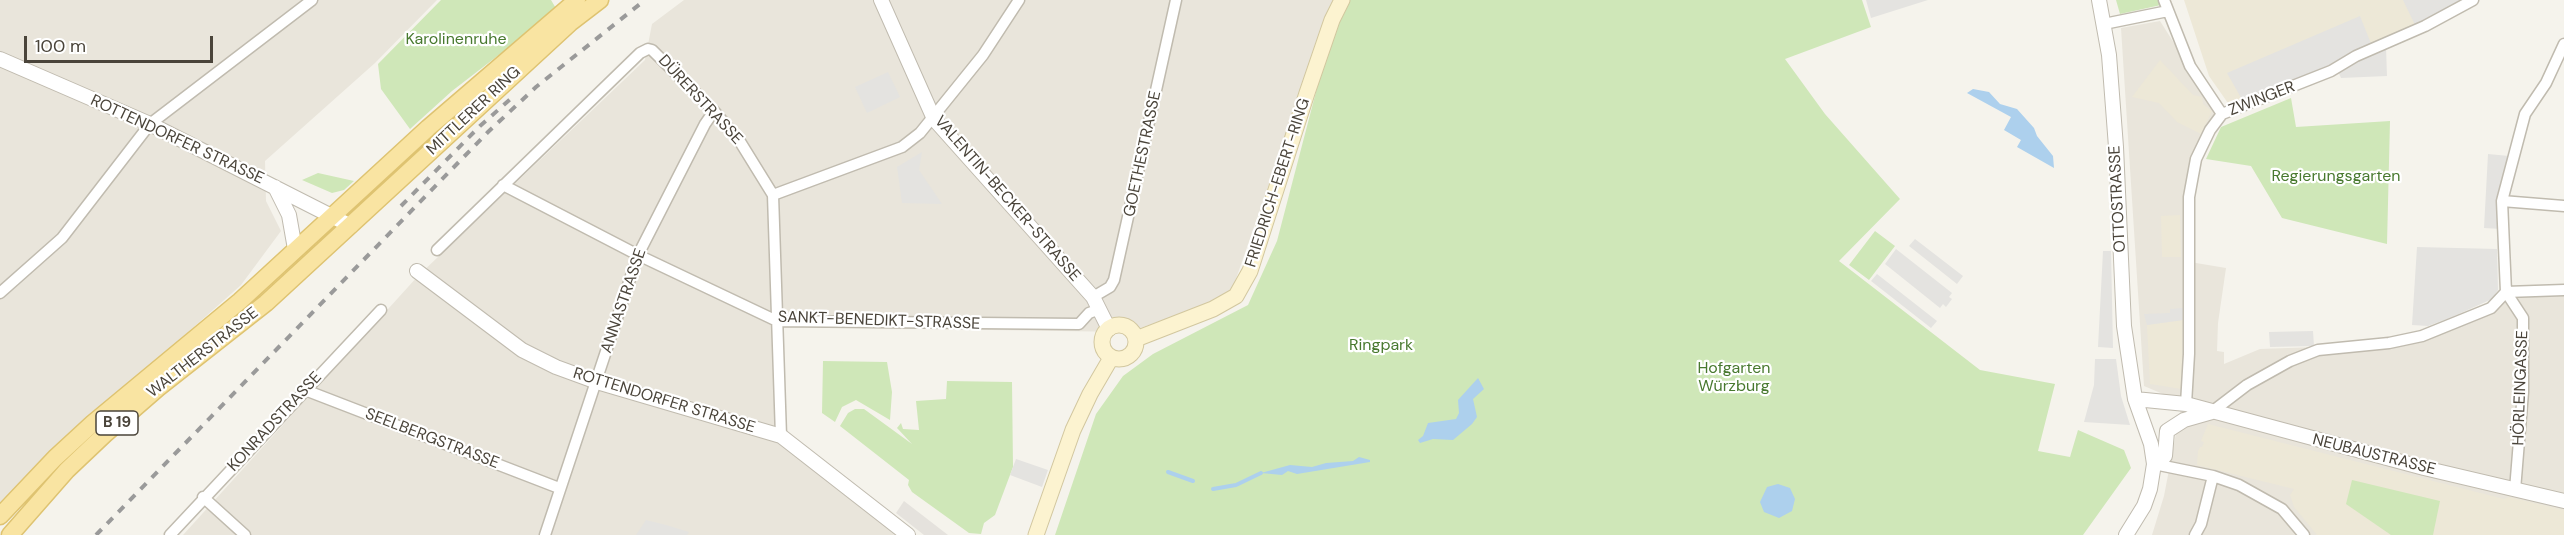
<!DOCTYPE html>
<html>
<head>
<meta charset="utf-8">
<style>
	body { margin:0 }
	#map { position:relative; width:2564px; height:535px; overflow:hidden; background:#f5f3ec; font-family:"DM Sans",sans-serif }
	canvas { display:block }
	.scale { position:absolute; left:24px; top:36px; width:189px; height:27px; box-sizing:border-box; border:3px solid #4a443a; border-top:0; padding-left:8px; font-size:18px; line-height:21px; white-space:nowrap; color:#4a443a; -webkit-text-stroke:4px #fff; paint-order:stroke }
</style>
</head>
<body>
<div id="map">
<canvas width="2564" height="535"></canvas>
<div class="scale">100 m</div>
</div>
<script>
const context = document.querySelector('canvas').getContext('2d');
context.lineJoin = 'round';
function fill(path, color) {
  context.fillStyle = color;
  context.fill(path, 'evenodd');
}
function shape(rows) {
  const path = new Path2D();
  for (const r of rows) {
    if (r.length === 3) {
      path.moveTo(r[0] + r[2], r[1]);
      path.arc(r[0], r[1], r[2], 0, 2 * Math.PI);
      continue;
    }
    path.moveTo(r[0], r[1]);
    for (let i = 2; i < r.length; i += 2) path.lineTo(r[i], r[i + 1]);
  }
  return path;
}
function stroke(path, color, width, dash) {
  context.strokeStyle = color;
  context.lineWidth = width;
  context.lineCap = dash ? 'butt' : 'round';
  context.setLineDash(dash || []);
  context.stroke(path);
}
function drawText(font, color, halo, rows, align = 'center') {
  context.font = font + ' "DM Sans",sans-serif';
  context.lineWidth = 4.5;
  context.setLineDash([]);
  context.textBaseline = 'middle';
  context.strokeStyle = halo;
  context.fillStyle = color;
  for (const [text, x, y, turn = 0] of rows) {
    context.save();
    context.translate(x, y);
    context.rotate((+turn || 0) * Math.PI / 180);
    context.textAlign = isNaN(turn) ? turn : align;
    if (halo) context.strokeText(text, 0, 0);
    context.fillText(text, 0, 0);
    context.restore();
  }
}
fill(shape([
	[0,0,437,0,375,63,265,161,266,201,281,231,241,285,59,447,0,513],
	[684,0,1333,0,1230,296,1129,332,784,327,782,439,900,535,183,535,418,276,645,60,652,24],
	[2160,21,2219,114,2198,165,2195,183,2190,262,2226,268,2218,323,2217,351,2224,352,2224,364,2260,349,2400,344,2509,293,2564,291,2564,535,2152,535,2164,496,2182,402,2144,386,2121,28]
]), '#e9e5db');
fill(shape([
	[904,501,948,535,924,535,896,513]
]), '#e5e2dd');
fill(shape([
	[2184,0,2468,0,2244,103,2230,106,2209,76],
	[2160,60,2193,95,2202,97,2203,104,2212,111,2201,134,2177,122,2159,103,2132,97],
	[2180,215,2181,257,2162,257,2161,216],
	[2183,320,2182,389,2150,384,2147,325],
	[2208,424,2504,499,2509,497,2564,510,2564,535,2317,535,2294,507,2290,495,2294,489,2197,465,2198,451,2200,447,2202,447,2204,442,2201,441]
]), '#ede8d7');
fill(shape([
	[441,0,551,0,557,10,452,91,410,129,381,89,378,64],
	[1340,0,1862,0,1871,27,1785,59,1825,114,1900,199,1839,261,1980,370,2055,384,2038,451,2070,457,2078,430,2124,450,2131,468,2083,535,1055,535,1096,414,1123,376,1153,354,1248,305,1277,241],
	[2116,0,2159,0,2161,5,2120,14],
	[2291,98,2296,127,2390,121,2387,244,2282,218,2251,166,2206,159,2221,127],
	[318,173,354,181,344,190,332,193,302,180],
	[1875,231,1895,246,1869,280,1849,265],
	[823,361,887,362,892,392,890,420,856,400,842,407,835,422,822,413],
	[947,381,1012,382,1013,467,995,515,984,523,981,534,969,533,912,492,908,485,909,480,840,426,848,413,855,409,864,409,912,444,897,428,901,423,903,429,919,430,916,401,946,399],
	[2352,480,2440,501,2433,535,2391,535,2346,504]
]), '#cfe7b8');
fill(shape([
	[1866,0,1928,0,1871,18],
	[2403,0,2468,0,2415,25],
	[2360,16,2372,46,2244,103,2227,73],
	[2386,47,2387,76,2341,78,2337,69],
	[888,72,900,97,867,113,855,87],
	[922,152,919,170,942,204,902,203,897,167],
	[2488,154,2509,156,2501,229,2484,228],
	[1915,239,1963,276,1957,284,1909,246],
	[2417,247,2497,249,2498,290,2492,299,2452,317,2428,326,2412,325],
	[1896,249,1952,293,1949,297,1952,299,1946,307,1943,304,1940,308,1885,264],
	[2103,251,2111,251,2113,348,2098,347],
	[1877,274,1937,321,1931,328,1871,281],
	[2183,308,2183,320,2147,325,2144,314,2170,313,2170,309],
	[2313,331,2314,346,2270,347,2269,332],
	[2095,359,2116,359,2121,396,2130,425,2084,422,2094,385],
	[1016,459,1048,470,1042,487,1010,475],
	[646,520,666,525,689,532,687,535,636,535]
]), '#e4e3e0');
fill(shape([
	[1973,89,1989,92,2000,104,2017,109,2034,128,2037,136,2053,156,2054,168,2017,147,2021,140,2004,130,2011,117,1967,93],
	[1478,378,1484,389,1473,399,1477,417,1472,424,1453,440,1433,439,1420,443,1418,440,1423,436,1428,423,1456,419,1459,413,1458,400],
	[1359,457,1370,460,1370,462,1297,474,1288,471,1282,475,1261,473,1290,465,1312,467,1326,463,1353,461],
	[1778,484,1790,488,1795,499,1792,511,1779,518,1764,512,1760,502,1767,487]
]), '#add0ed');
stroke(shape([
	[1168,472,1193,481],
	[1213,489,1236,485,1261,473]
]), '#add0ed', 4);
const minor = shape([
	[2164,0,2190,66,2222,114],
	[2104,24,2168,11],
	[503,185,638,255,777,321,1079,324,1089,313,1100,309],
	[773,195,902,147,920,133,983,55,1019,0],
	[2502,201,2564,206],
	[437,250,640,53,648,49,652,50,714,111,739,140,773,195,781,436],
	[2506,292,2502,201,2525,114,2546,83,2564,44],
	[2506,292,2523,318,2523,392,2515,490],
	[2506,292,2564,290],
	[0,293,62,238,150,124,312,0],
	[1093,297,1110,287,1114,280,1176,0],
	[305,390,559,488],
	[2186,404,2189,354,2189,197,2196,159,2210,130,2222,114,2331,71,2356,56,2425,26,2473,0],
	[2213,411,2247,385,2290,361,2318,350,2389,343,2422,336,2491,308,2506,292],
	[2154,464,2213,476,2239,485,2282,509,2304,535],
	[203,497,245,535],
	[170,535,381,310],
	[545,535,638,255,705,124,714,111],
	[2195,535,2201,524,2213,476]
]);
const tertiary = shape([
	[881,0,934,119,1093,297,1109,329],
	[2099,0,2109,55,2116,147,2124,326,2135,399,2151,444,2154,464,2150,489,2144,506,2126,535],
	[0,59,150,124,351,226],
	[275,187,289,215,295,249],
	[417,271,522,350,556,367,597,382,781,436,908,535],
	[2135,399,2186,404,2424,468,2564,501],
	[2154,464,2165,456,2167,431,2184,420,2212,412]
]);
const secondary = shape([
	[1119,342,17],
	[1136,339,1213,309,1236,296,1250,271,1307,93,1332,20,1342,0],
	[1036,535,1073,430,1090,394,1111,358]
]);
const primary = shape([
	[0,516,55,458,93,423,240,301,428,128,577,0],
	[10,535,67,470,105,434,158,388,266,303,570,23,600,0]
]);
stroke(minor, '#c0bbaf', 13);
stroke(tertiary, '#c0bbaf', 16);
stroke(secondary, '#d2c79f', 17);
stroke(primary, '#dec371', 19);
stroke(minor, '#fff', 10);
stroke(tertiary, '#fff', 14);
stroke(secondary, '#fcf3d0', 15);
stroke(primary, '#f9e4a2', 16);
stroke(shape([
	[401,206,480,126,515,95],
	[96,535,488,132,536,87,645,0]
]), '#9a9a9a', 4, [8, 8]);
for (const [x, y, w] of [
	[117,423,42]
]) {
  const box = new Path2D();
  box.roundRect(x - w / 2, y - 12, w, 24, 4.5);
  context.fillStyle = '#fff';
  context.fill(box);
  stroke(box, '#4a443a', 1.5);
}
drawText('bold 15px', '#4a443a', null, [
	["B 19",117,423]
]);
drawText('16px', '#48792f', '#fff', [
	["Karolinenruhe",456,40],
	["Regierungsgarten",2336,177],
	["Ringpark",1381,346],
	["Hofgarten",1734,369],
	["Würzburg",1734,387]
]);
drawText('16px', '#4a443a', '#fff', [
	["ZWINGER",2262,99,-21],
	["DÜRERSTRASSE",700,100,47],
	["MITTLERER RING",474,111,-43],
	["ROTTENDORFER STRASSE",177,140,25],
	["GOETHESTRASSE",1143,154,-78],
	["FRIEDRICH-EBERT-RING",1278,183,-72],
	["VALENTIN-BECKER-STRASSE",1007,199,49],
	["OTTOSTRASSE",2118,199,-93],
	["ANNASTRASSE",624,301,-71],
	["SANKT-BENEDIKT-STRASSE",879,321,2],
	["WALTHERSTRASSE",203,353,-38],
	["HÖRLEINGASSE",2521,388,-88],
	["ROTTENDORFER STRASSE",664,401,17],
	["KONRADSTRASSE",275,422,-47],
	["SEELBERGSTRASSE",432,439,21],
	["NEUBAUSTRASSE",2374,455,14]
]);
</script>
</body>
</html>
